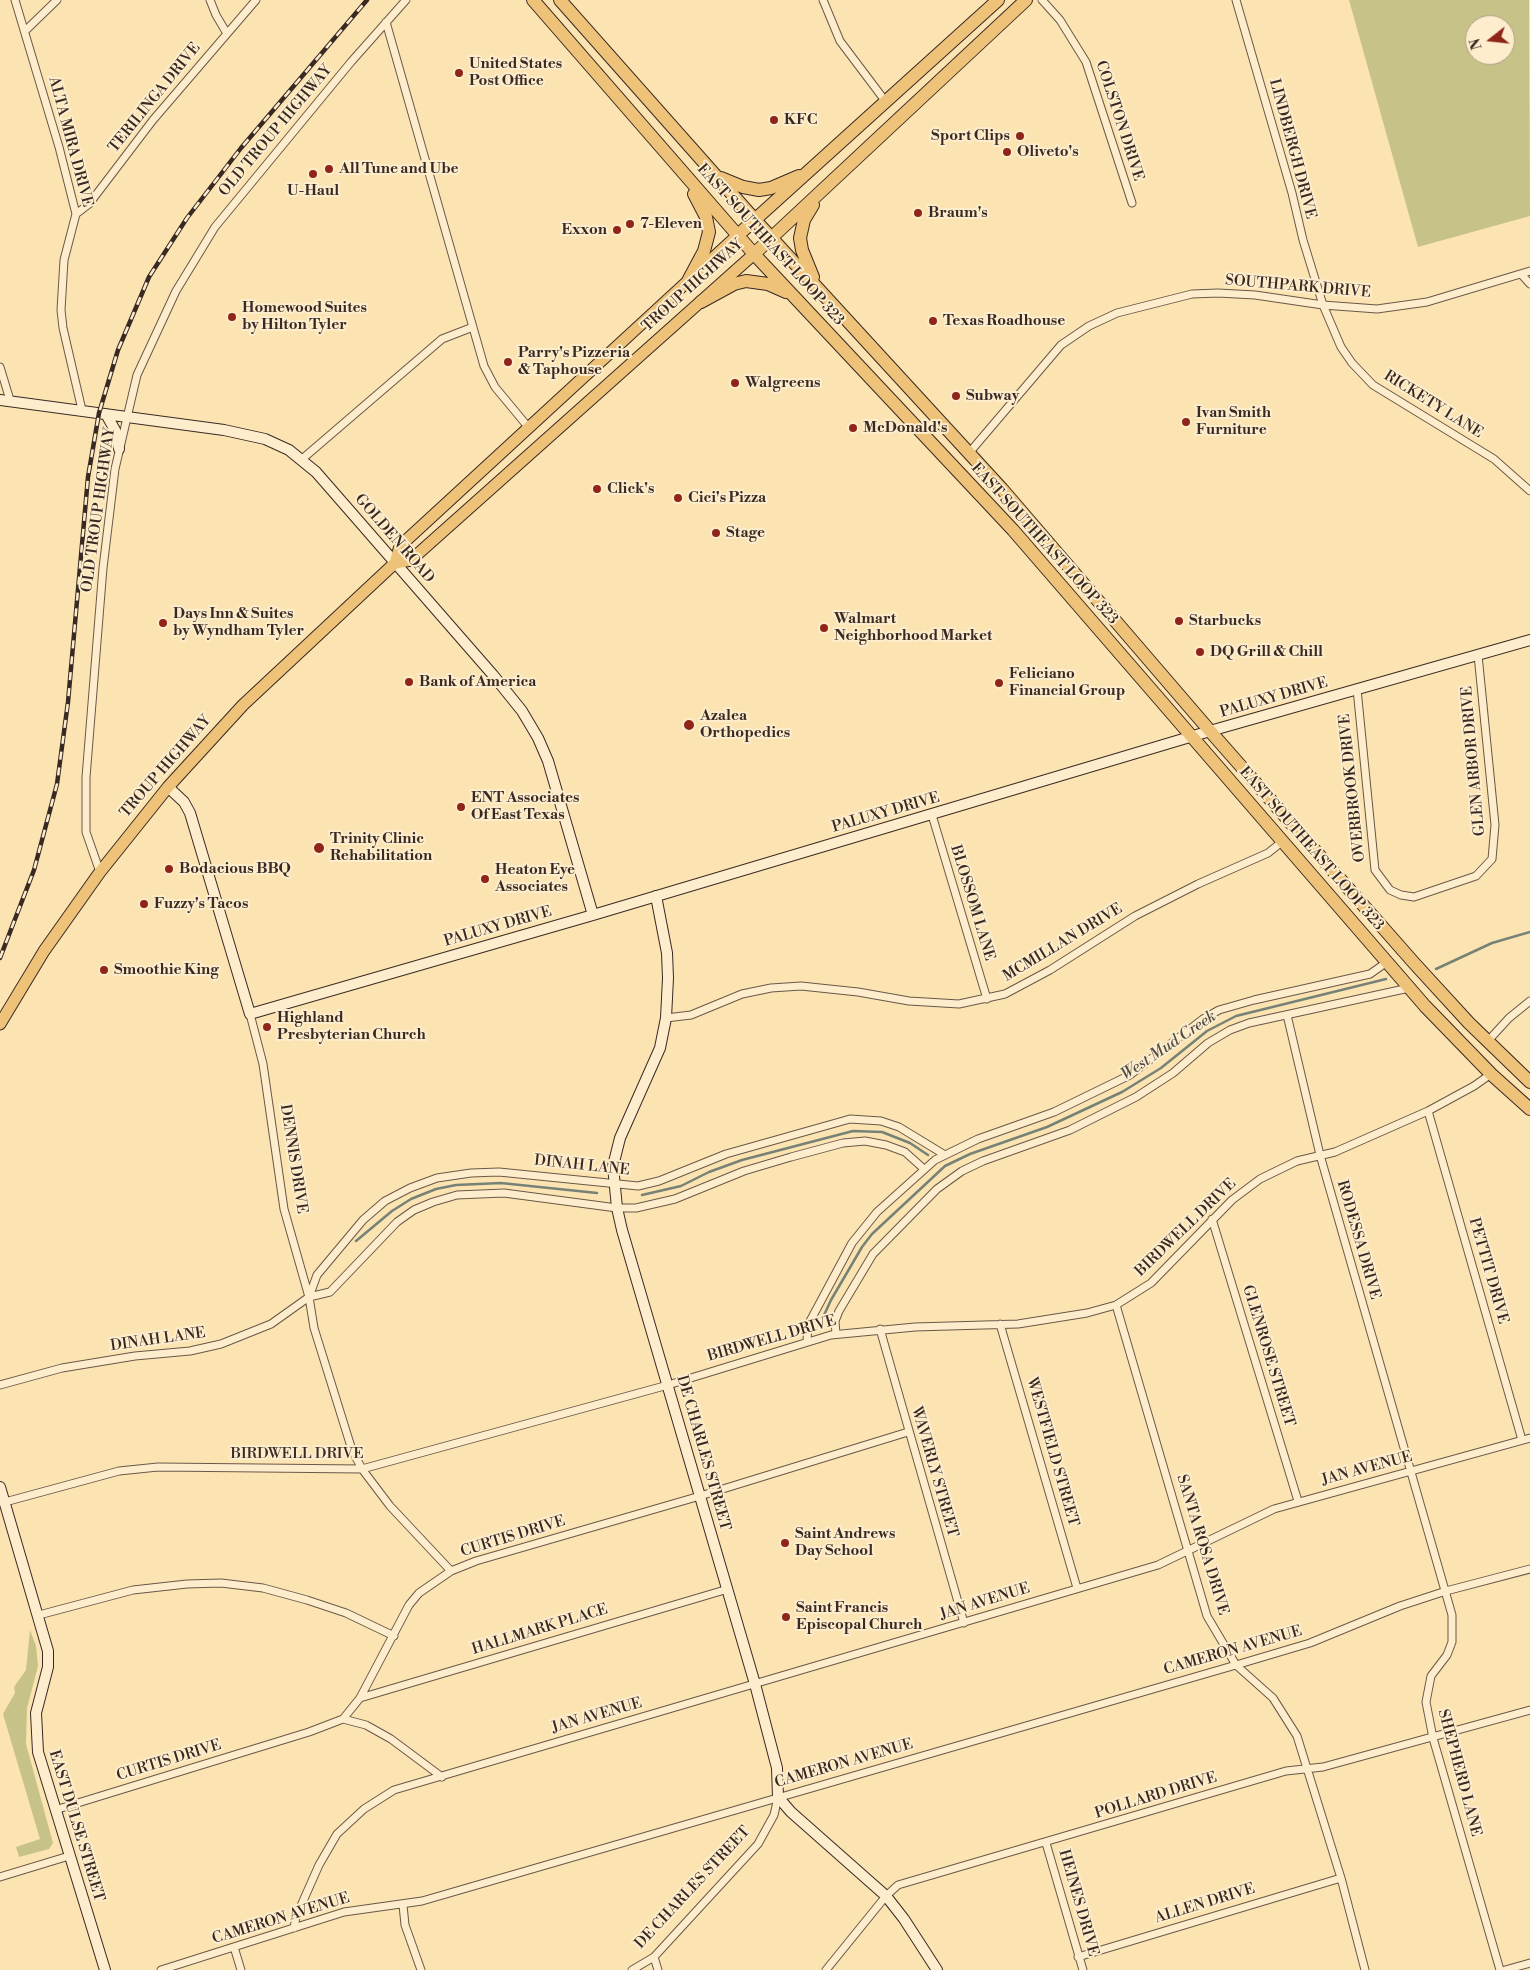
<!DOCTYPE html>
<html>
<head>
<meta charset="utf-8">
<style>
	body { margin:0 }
	#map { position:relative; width:1530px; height:1970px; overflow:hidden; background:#fce4b2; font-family:"Libre Bodoni",serif }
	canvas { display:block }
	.north { position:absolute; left:1465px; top:15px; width:50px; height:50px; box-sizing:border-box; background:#fdedcd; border:1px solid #af9f89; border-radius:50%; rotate:254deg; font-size:14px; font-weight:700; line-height:20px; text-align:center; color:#392923 }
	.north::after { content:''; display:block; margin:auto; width:18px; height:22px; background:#8f2418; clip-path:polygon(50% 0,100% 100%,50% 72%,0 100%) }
</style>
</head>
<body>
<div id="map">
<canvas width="1530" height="1970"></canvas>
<div class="north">N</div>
</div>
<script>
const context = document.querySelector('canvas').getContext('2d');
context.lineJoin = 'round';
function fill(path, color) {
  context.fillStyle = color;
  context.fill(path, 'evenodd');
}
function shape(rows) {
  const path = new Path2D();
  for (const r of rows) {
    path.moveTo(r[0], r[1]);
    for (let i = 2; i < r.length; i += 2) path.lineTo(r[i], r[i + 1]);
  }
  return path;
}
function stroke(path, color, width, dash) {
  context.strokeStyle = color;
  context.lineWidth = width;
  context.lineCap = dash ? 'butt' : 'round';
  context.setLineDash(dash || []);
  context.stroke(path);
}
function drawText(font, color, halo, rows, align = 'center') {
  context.font = font + ' "Libre Bodoni",serif';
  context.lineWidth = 4;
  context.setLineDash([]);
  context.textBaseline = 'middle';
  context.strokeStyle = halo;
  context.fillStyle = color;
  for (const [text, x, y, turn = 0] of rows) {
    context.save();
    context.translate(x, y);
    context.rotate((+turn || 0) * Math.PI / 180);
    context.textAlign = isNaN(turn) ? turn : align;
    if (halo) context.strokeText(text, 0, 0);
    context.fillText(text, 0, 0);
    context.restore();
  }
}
fill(shape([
	[1349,0,1529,0,1530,216,1418,247],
	[1475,25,1505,25,1505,55,1475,55],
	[30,1630,36,1646,38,1666,27,1708,26,1744,53,1843,49,1849,19,1857,16,1847,40,1839,3,1714,15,1693,14,1687,26,1670]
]), '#c7c287');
stroke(shape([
	[1436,969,1492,943,1530,932],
	[642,1195,681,1186,709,1172,742,1160,853,1131,882,1132,910,1143,928,1155],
	[356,1241,392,1211,411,1199,436,1189,456,1185,501,1183,597,1193],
	[819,1326,831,1300,862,1247,872,1234,945,1166,970,1154,1047,1127,1122,1092,1161,1068,1207,1031,1236,1016,1386,979]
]), '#768276', 2.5);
const street = shape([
	[15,0,59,147,76,214,64,260,61,310,63,328,82,410],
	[210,0,216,15,226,32],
	[823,0,840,41,886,102],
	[1042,0,1060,20,1086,62,1132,203],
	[1236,0,1292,193,1303,240,1323,305,1341,347,1352,363,1373,385,1494,459,1530,491],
	[386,22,484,366,495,387,529,428],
	[25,31,57,0],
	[76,214,89,204,153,120,256,0],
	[1521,274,1530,284],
	[0,367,10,400],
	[969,453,1061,345,1089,326,1117,313,1192,294,1218,293,1255,295,1323,305,1377,309,1427,302,1530,271],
	[301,460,442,339,473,327],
	[1357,689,1375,870,1390,890,1401,895,1414,897,1476,876,1492,859,1495,825,1478,655],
	[932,815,987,999],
	[100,872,86,832,86,777,103,568,115,469,137,375,176,291,215,227,351,62,406,0],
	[250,1014,263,1064,284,1209,309,1297,314,1328,352,1450,362,1469,390,1506,451,1571],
	[1287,1015,1320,1155,1452,1615,1452,1642,1447,1655,1431,1676,1426,1702,1433,1738,1500,1970],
	[666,1018,691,1015,742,994,771,988,801,986,858,992,909,1001,959,1004,1005,994,1050,970,1135,916,1198,884,1268,853,1283,841],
	[1487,1042,1509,1018,1530,1001],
	[1428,1111,1522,1440],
	[924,1169,905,1152,886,1145,865,1141,843,1143,791,1157,744,1171,675,1199,636,1208,617,1208,504,1193,457,1195,433,1202,414,1210,397,1222,330,1292,309,1297,317,1275,363,1220,385,1201,410,1188,437,1178,471,1173,499,1172,638,1186,659,1181,726,1154,850,1119,881,1121,899,1127,945,1155],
	[1212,1219,1298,1501],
	[1116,1305,1207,1616,1236,1665,1273,1698,1297,1736,1341,1878,1365,1970],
	[1000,1324,1077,1588],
	[880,1329,964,1623],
	[836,1334,835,1321,839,1311,873,1254,937,1189,962,1171,983,1161,1070,1130,1136,1097,1173,1073,1208,1043,1230,1030,1249,1023,1409,988],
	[807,1341,808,1325,852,1243,877,1212,935,1160,978,1139,1054,1112,1130,1075,1203,1019,1219,1010,1254,1000,1370,974,1387,962],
	[0,1385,62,1368,135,1356,190,1351,221,1344,271,1324,309,1297],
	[5,1502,119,1471,158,1467,362,1469,668,1385,831,1335,915,1327,1018,1324,1087,1313,1116,1305,1151,1283,1232,1200,1260,1179,1297,1161,1335,1152,1428,1111,1474,1086,1491,1074],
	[39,1615,133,1590,187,1584,221,1583,263,1588,307,1600,346,1613,394,1636],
	[360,1698,728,1589],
	[343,1719,366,1725,391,1739,442,1777],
	[55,1810,309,1732,343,1719,360,1698,409,1605,419,1593,451,1571,476,1561,700,1496,908,1432],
	[1046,1843,1083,1970],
	[0,1877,69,1856],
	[403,1905,405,1925,421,1970],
	[294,1928,296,1917,319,1865,337,1834,364,1809,394,1790,1158,1565,1274,1509,1530,1438],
	[234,1947,241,1970],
	[654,1957,658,1970],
	[1078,1957,1341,1878],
	[161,1970,344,1912,422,1901,1236,1665,1310,1643,1400,1606,1446,1591,1530,1569],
	[632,1970,654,1957,758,1844,774,1815,778,1797],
	[826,1970,886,1896,898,1885,1286,1771,1323,1767,1530,1710],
	[1505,1970,1530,1963]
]);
const secondary = shape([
	[0,400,224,430,265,439,289,450,316,472,493,675,522,711,538,738,548,761,593,915],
	[106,414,116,432,119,449],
	[168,787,184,802,190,813,250,1014,593,915,1210,731,1530,640],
	[656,896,667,953,668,978,666,1018,660,1048,620,1138,613,1166,617,1208,622,1230,755,1684,777,1768,778,1797,791,1812,886,1896,904,1919,937,1970],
	[0,1487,48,1651,48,1667,36,1713,38,1752,105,1970]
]);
const primary = shape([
	[395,563,400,546,738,235],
	[0,1024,44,951,100,872,168,787,243,705,395,563,411,560,754,254]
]);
const highway = shape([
	[533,0,754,254,1013,530,1425,1006,1491,1074,1530,1109],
	[560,0,755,220,1002,489,1210,731,1414,963,1469,1023,1530,1082],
	[721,178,743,187,759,190,771,188,799,176],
	[813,205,804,220,800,238,802,250,813,277],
	[738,235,998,0],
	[754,254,1026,0],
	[689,279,704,251,709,232,706,217,694,194],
	[701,302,734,284,746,281,768,284,786,292]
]);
stroke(street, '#6a5847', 9);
stroke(secondary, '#392923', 12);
stroke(primary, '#392923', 13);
stroke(highway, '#392923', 14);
stroke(street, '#fdedcd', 7);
stroke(secondary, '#fdedcd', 10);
stroke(primary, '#eec279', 11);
stroke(highway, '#eec279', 12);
const rail = shape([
	[0,958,34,870,57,784,68,702,88,477,99,413,118,350,149,277,187,218,241,148,367,0]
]);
stroke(rail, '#392923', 4.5);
stroke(rail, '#fdedcd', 2.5, [8]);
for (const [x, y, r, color] of [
	[459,73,5,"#8f2418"],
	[774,120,5,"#8f2418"],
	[1020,136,5,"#8f2418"],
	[1007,152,5,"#8f2418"],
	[329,169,5,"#8f2418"],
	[313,174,5,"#8f2418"],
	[918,213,5,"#8f2418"],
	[630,224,5,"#8f2418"],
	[617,230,5,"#8f2418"],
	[232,317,5,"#8f2418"],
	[933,321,5,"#8f2418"],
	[508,362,5,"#8f2418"],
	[735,383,5,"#8f2418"],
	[956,396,5,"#8f2418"],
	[1186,422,5,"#8f2418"],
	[853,428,5,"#8f2418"],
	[597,489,5,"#8f2418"],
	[678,498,5,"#8f2418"],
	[716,533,5,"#8f2418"],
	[1179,621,5,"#8f2418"],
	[163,623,5,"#8f2418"],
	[824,628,5,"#8f2418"],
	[1200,652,5,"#8f2418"],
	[409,682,5,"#8f2418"],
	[999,683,5,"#8f2418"],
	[689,725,6,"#8f2418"],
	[461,807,5,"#8f2418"],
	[319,848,6,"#8f2418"],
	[169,869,5,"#8f2418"],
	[485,879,5,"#8f2418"],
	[144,904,5,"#8f2418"],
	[104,970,5,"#8f2418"],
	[267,1027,5,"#8f2418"],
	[785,1543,5,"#8f2418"],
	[786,1617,5,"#8f2418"]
]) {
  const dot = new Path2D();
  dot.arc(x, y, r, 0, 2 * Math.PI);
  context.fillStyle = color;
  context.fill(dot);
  stroke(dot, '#fdedcd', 2);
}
drawText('bold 15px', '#392923', '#fdedcd', [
	["United States",469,64],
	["Post Office",469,81],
	["KFC",784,120],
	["Sport Clips",1010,136,"right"],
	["Oliveto's",1017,152],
	["All Tune and Ube",339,169],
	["U-Haul",313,191,"center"],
	["Braum's",928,213],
	["7-Eleven",640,224],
	["Exxon",607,230,"right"],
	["Homewood Suites",242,308],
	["by Hilton Tyler",242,325],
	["Texas Roadhouse",943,321],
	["Parry's Pizzeria",518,353],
	["& Taphouse",518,370],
	["Walgreens",745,383],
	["Subway",966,396],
	["Ivan Smith",1196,413],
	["Furniture",1196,430],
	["McDonald's",863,428],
	["Click's",607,489],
	["Cici's Pizza",688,498],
	["Stage",726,533],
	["Days Inn & Suites",173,614],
	["by Wyndham Tyler",173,631],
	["Walmart",834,619],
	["Neighborhood Market",834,636],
	["Starbucks",1189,621],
	["DQ Grill & Chill",1210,652],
	["Feliciano",1009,674],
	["Financial Group",1009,691],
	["Bank of America",419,682],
	["Azalea",700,716],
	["Orthopedics",700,733],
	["ENT Associates",471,798],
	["Of East Texas",471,815],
	["Trinity Clinic",330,839],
	["Rehabilitation",330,856],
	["Bodacious BBQ",179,869],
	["Heaton Eye",495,870],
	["Associates",495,887],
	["Fuzzy's Tacos",154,904],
	["Smoothie King",114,970],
	["Highland",277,1018],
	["Presbyterian Church",277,1035],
	["Saint Andrews",795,1534],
	["Day School",795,1551],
	["Saint Francis",796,1608],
	["Episcopal Church",796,1625]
], 'left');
drawText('15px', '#392923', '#fdedcd', [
	["TERILINGA DRIVE",155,98,-51],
	["COLSTON DRIVE",1119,121,72],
	["OLD TROUP HIGHWAY",276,131,-50],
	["ALTA MIRA DRIVE",70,142,75],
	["LINDBERGH DRIVE",1292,149,75],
	["EAST SOUTHEAST LOOP 323",770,245,48],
	["TROUP HIGHWAY",693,286,-42],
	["SOUTHPARK DRIVE",1298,287,5],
	["RICKETY LANE",1433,405,32],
	["OLD TROUP HIGHWAY",99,510,-82],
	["GOLDEN ROAD",394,539,49],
	["EAST SOUTHEAST LOOP 323",1044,544,48],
	["PALUXY DRIVE",1274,698,-16],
	["GLEN ARBOR DRIVE",1474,761,-95],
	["TROUP HIGHWAY",166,767,-49],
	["OVERBROOK DRIVE",1353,788,-96],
	["PALUXY DRIVE",886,813,-16],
	["EAST SOUTHEAST LOOP 323",1311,849,49],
	["BLOSSOM LANE",972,903,73],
	["PALUXY DRIVE",498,927,-16],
	["MCMILLAN DRIVE",1063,943,-31],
	["DENNIS DRIVE",293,1159,81],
	["DINAH LANE",582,1166,6],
	["BIRDWELL DRIVE",1186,1228,-44],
	["RODESSA DRIVE",1358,1240,74],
	["PETTIT DRIVE",1488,1271,74],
	["BIRDWELL DRIVE",772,1339,-16],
	["DINAH LANE",158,1340,-8],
	["GLENROSE STREET",1268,1356,73],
	["WESTFIELD STREET",1052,1452,74],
	["DE CHARLES STREET",703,1453,74],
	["BIRDWELL DRIVE",297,1454],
	["JAN AVENUE",1367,1469,-15],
	["WAVERLY STREET",934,1472,74],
	["CURTIS DRIVE",513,1537,-17],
	["SANTA ROSA DRIVE",1202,1545,73],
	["JAN AVENUE",985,1602,-17],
	["HALLMARK PLACE",540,1630,-17],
	["CAMERON AVENUE",1233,1651,-16],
	["JAN AVENUE",597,1716,-16],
	["CURTIS DRIVE",169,1761,-17],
	["CAMERON AVENUE",844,1764,-16],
	["SHEPHERD LANE",1459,1773,75],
	["POLLARD DRIVE",1156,1796,-17],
	["EAST DULSE STREET",76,1826,73],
	["DE CHARLES STREET",693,1888,-47],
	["HEINES DRIVE",1078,1903,74],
	["ALLEN DRIVE",1205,1904,-17],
	["CAMERON AVENUE",281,1919,-17]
]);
drawText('italic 16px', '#524e46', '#fdedcd', [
	["West Mud Creek",1169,1046,-34]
]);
</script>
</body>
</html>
